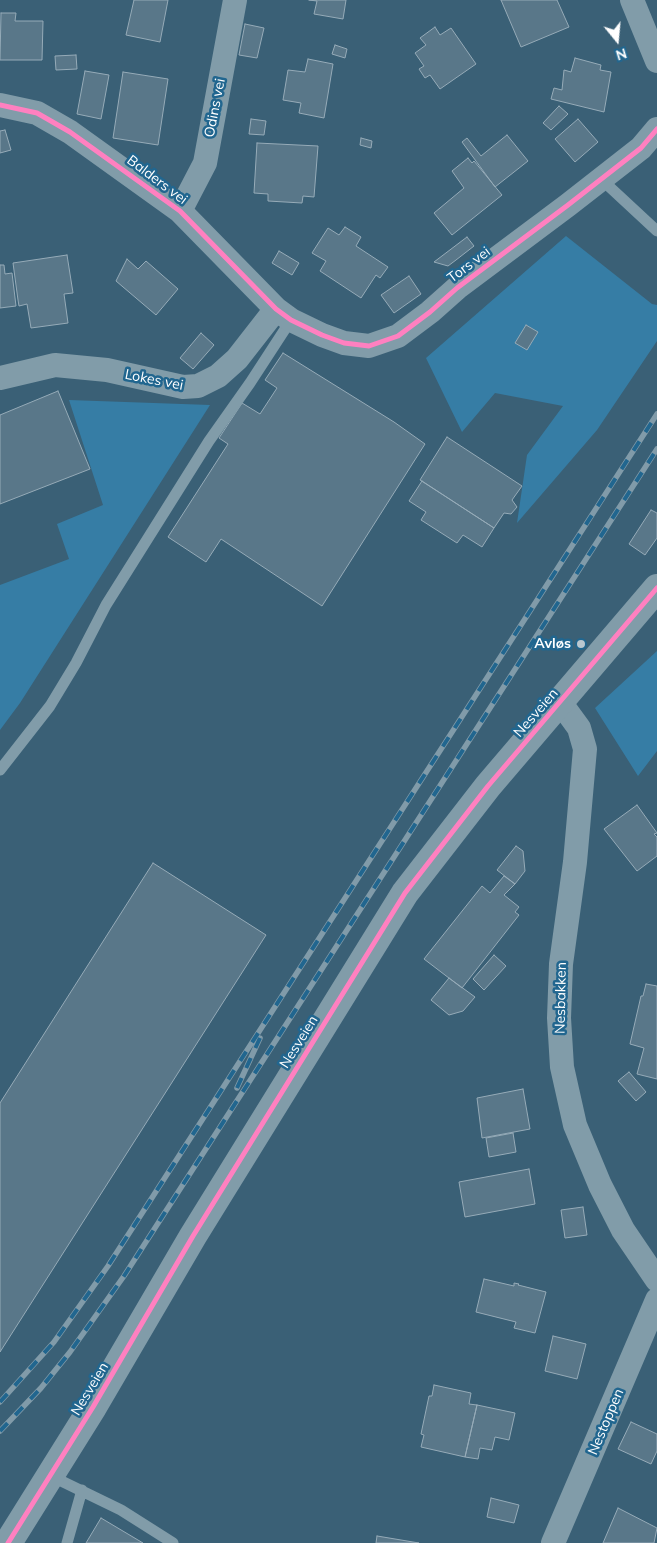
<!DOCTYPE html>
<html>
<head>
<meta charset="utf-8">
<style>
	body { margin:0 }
	#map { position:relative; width:657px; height:1543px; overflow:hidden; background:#3a6076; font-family:Mulish,sans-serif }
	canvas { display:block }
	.north { position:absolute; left:592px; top:15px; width:50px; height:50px; -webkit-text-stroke:4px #21668f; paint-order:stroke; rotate:163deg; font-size:14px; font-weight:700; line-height:20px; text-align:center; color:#fff }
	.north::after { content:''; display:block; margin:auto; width:18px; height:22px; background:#fff; clip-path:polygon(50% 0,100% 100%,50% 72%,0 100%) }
</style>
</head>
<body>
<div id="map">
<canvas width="657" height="1543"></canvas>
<div class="north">N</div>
</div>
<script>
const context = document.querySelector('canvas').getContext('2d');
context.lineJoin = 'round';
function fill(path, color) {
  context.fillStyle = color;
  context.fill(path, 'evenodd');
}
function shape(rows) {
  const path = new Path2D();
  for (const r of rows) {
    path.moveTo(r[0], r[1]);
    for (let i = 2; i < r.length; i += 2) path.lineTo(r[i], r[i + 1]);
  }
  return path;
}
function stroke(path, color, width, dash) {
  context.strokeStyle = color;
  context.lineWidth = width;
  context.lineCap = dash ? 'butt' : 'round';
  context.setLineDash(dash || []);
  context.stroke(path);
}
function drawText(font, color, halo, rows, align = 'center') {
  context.font = font + ' Mulish,sans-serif';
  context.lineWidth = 5;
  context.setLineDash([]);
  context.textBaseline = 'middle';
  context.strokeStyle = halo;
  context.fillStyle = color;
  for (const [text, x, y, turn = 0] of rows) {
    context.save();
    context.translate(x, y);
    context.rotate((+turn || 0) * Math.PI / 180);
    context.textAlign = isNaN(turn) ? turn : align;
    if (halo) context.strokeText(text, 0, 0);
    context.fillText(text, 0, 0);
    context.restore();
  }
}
fill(shape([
	[566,236,652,304,657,305,657,341,597,430,517,523,527,455,563,406,495,393,462,432,426,358],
	[69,400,210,405,20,703,0,730,0,585,69,559,57,524,103,505],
	[657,651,657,751,638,776,595,708]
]), '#367da5');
const building = shape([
	[134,0,168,0,160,42,126,35,134,0],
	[309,0,346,0,343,19,314,14,317,1,309,0],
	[501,0,557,0,569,27,521,47,501,0],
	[1,13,16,13,15,21,43,21,42,60,0,60,1,13],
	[245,24,264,28,257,58,239,55,245,24],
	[435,27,440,35,451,28,476,64,440,89,430,75,425,78,419,69,424,66,415,53,426,45,420,38,435,27],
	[335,45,347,49,345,58,332,54,335,45],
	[76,55,77,69,56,70,55,56,76,55],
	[575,58,601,65,600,70,611,72,604,112,551,99,554,88,562,90,564,70,571,72,575,58],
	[308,59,333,64,324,118,299,113,301,103,283,100,288,70,305,72,308,59],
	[85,71,109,75,101,119,77,114,85,71],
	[123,72,168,79,158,145,113,138,123,72],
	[559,106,568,114,551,130,543,123,559,106],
	[251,119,266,121,264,135,249,134,251,119],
	[578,119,598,142,575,162,555,139,578,119],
	[5,130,11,150,0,153,0,131,5,130],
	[507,135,528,161,495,187,462,142,467,138,481,156,507,135],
	[361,138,372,141,371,148,360,145,361,138],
	[257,143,318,146,314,197,303,196,302,203,268,201,268,194,254,193,257,143],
	[468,158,472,163,474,161,502,195,452,235,434,213,464,188,452,171,468,158],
	[345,227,361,237,356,246,388,267,380,278,376,275,361,298,320,271,326,261,312,253,328,228,339,235,345,227],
	[467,237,474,246,456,260,448,266,434,262,467,237],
	[279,251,299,263,292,275,272,263,279,251],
	[67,255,73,293,64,294,68,323,31,328,27,304,19,306,18,300,13,263,67,255],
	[127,259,138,269,146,261,178,289,156,315,116,281,127,259],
	[0,265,4,265,5,274,12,273,16,306,0,308,0,265],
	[409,276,421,294,394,313,381,295,409,276],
	[526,325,538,332,527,350,515,343,526,325],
	[201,333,214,345,193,369,180,358,201,333],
	[283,353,394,422,425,444,322,606,221,539,206,562,168,537,228,444,219,438,242,403,260,414,277,388,265,380,283,353],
	[58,391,90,469,0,504,0,415,58,391],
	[447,437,522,486,512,500,517,507,511,514,504,513,494,528,420,480,447,437],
	[422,481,494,528,482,547,463,535,457,543,421,520,426,512,409,501,422,481],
	[651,510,657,513,657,538,645,555,629,544,651,510],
	[637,805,657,833,654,834,657,837,657,856,637,871,604,829,637,805],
	[516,846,523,851,525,871,515,884,497,870,516,846],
	[153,863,266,935,0,1352,0,1103,153,863],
	[504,876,515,884,504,895,519,907,515,912,519,915,462,988,424,959,482,886,490,893,504,876],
	[494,955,506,966,484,990,473,979,494,955],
	[449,978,475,997,463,1011,449,1015,431,1000,449,978],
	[646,984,657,986,657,1079,637,1074,644,1048,630,1044,641,996,643,996,646,984],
	[629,1072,646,1092,636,1101,618,1081,629,1072],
	[523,1089,530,1129,482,1138,477,1098,523,1089],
	[513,1133,516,1152,489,1157,486,1138,513,1133],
	[529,1169,535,1204,465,1217,459,1182,529,1169],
	[583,1207,587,1235,565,1238,561,1210,583,1207],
	[484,1279,514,1286,514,1283,519,1284,518,1285,546,1292,535,1333,514,1328,516,1322,476,1312,484,1279],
	[553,1336,586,1344,577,1379,545,1371,553,1336],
	[434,1385,471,1393,469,1404,477,1405,465,1457,421,1447,424,1435,421,1434,429,1396,432,1396,434,1385],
	[477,1405,515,1413,509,1440,495,1437,492,1450,480,1448,478,1459,465,1457,477,1405],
	[631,1422,657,1434,657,1451,651,1464,618,1449,631,1422],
	[491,1498,519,1505,514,1523,487,1517,491,1498],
	[618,1508,657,1528,654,1543,603,1543,618,1508],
	[101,1518,143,1543,86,1543,101,1518],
	[377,1536,419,1543,376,1543,377,1536]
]);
fill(building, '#597789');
stroke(building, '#96abb8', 1);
stroke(shape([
	[601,179,657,231],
	[0,770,50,706,76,663,106,605,209,441,250,383,291,320],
	[51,1476,121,1510,173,1543],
	[67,1543,82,1490]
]), '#819ca9', 11);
stroke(shape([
	[632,0,657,61],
	[0,105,37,113,70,132,180,211,276,309,291,320,322,335,344,343,369,346,398,336,430,312,457,288,568,205,641,148,657,129],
	[180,211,205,163,235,0],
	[0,378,55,365,107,370,183,387,198,386,218,376,237,359,276,309],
	[560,702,579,728,585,749,575,862,561,964,559,1018,562,1067,575,1125,600,1185,623,1230,657,1280],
	[553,1543,657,1300]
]), '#819ca9', 24);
stroke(shape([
	[8,1543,93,1407,193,1236,405,893,488,786,657,588]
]), '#819ca9', 28);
const rail = shape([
	[237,1088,260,1038],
	[0,1402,54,1342,108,1266,657,414],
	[0,1431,41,1388,70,1352,124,1276,657,449]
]);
stroke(rail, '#819ba9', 5.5);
stroke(rail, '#21668f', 4, [11]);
stroke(shape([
	[0,105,37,113,70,132,180,211,276,309,291,320,322,335,344,343,369,346,398,336,430,312,457,288,568,205,641,148,657,129],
	[8,1543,93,1407,193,1236,405,893,488,786,657,588]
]), '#ff80c0', 5);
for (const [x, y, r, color] of [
	[581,644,5,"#bac7cf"]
]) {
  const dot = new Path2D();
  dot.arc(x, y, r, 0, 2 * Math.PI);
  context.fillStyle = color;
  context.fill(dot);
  stroke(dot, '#21668f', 2);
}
drawText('14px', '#fff', '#21668f', [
	["Odins vei",215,108,-79],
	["Balders vei",157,180,37],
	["Tors vei",469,265,-37],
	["Lokes vei",154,380,11],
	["Nesveien",536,713,-49],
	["Nesbakken",561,998,-89],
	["Nesveien",299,1042,-58],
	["Nesveien",90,1389,-59],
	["Nestoppen",606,1422,-67]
]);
drawText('bold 14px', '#fff', '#21668f', [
	["Avløs",571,644]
], 'right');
</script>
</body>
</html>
